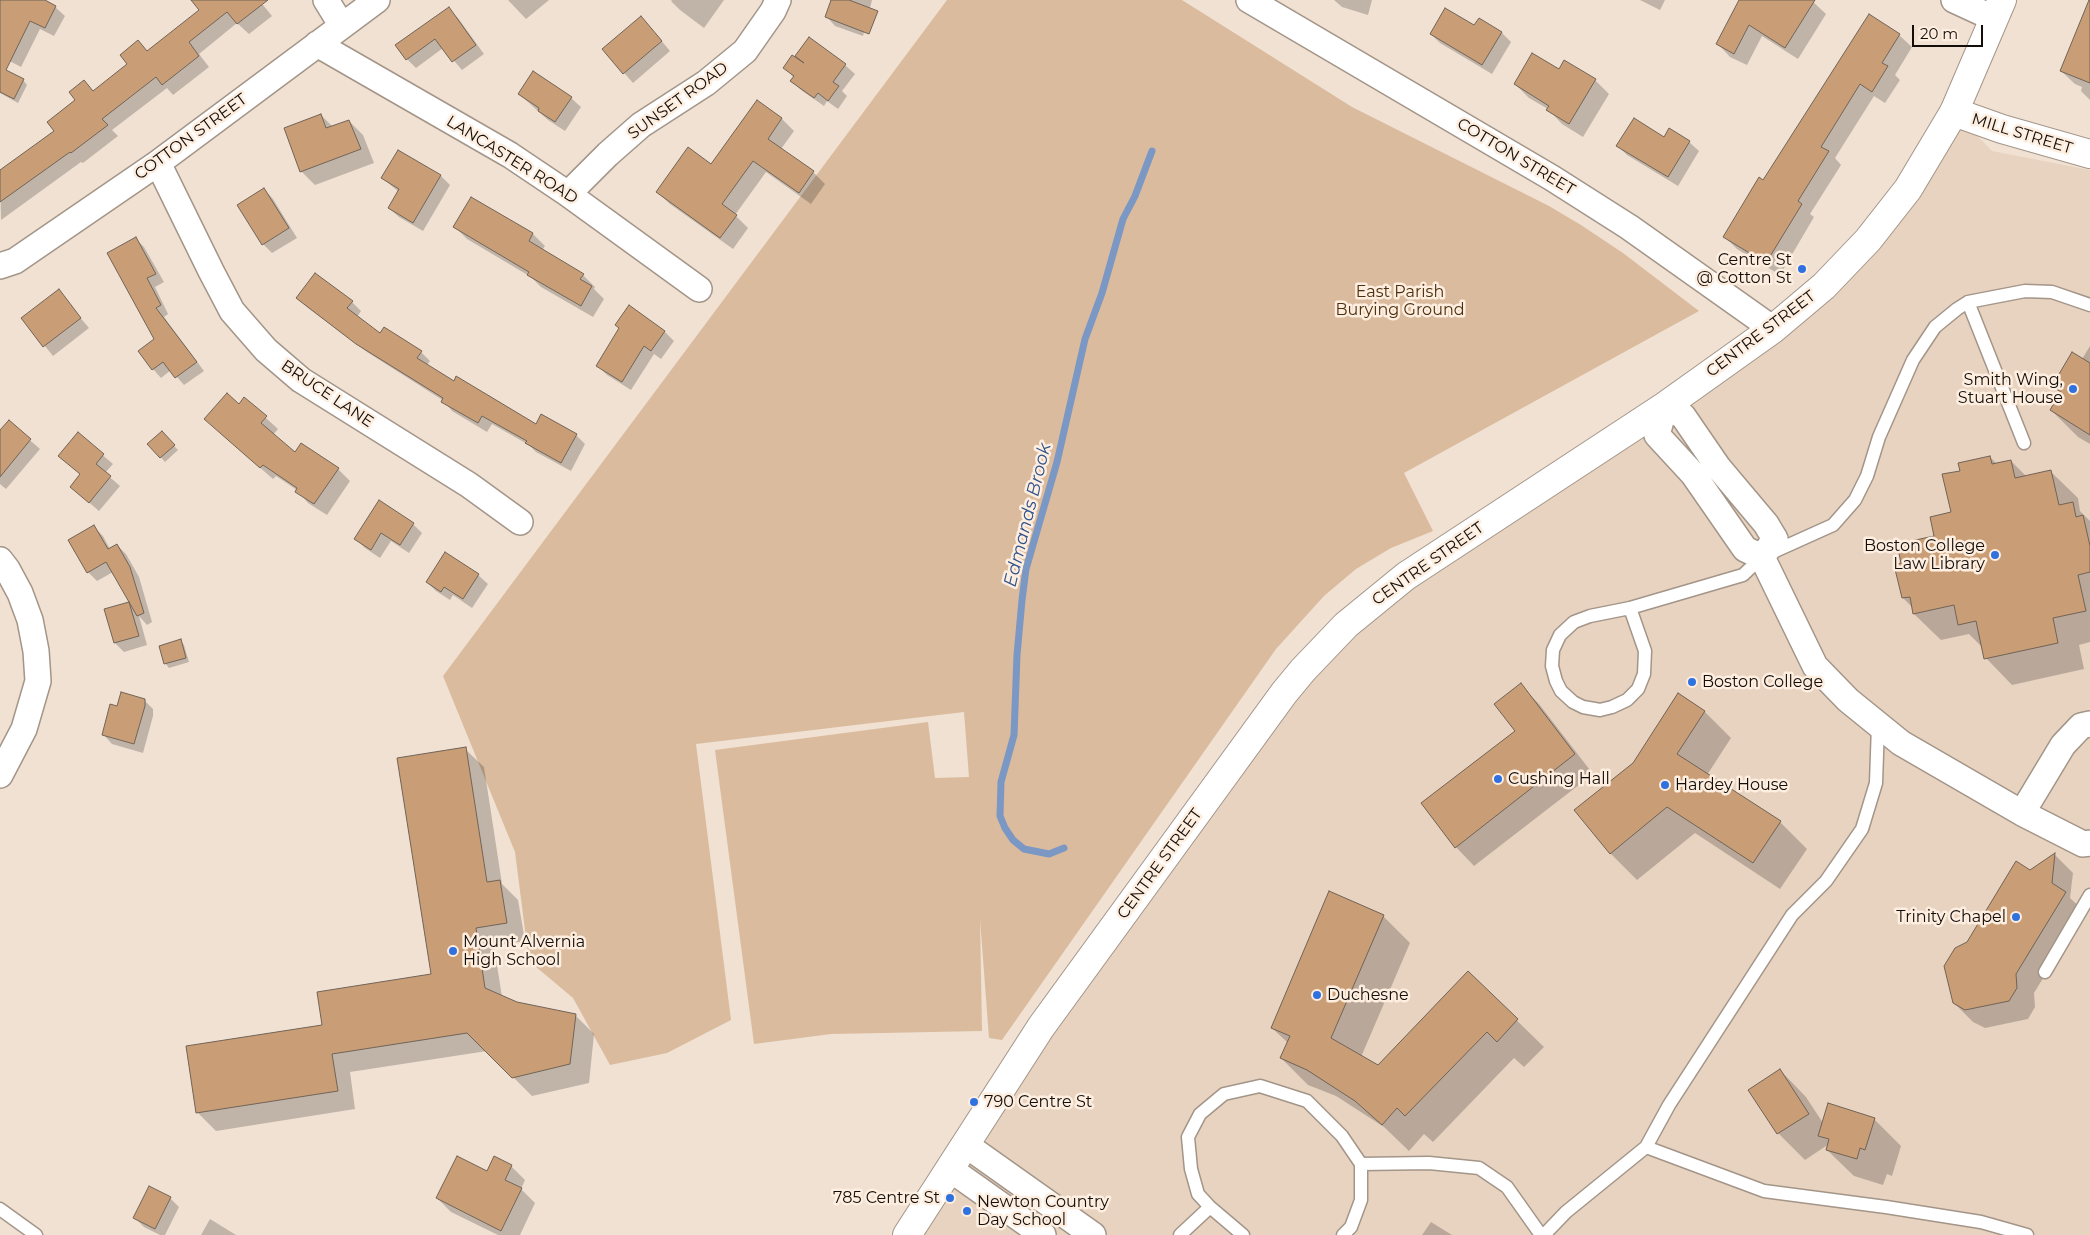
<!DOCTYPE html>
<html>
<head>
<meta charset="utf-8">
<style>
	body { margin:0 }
	#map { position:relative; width:2090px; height:1235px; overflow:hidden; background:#f0e1d3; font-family:Montserrat,sans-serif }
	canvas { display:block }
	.scale { position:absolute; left:1912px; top:25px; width:71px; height:22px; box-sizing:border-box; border:2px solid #120d09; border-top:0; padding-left:6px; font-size:15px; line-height:18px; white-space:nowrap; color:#120d09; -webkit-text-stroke:4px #feeee0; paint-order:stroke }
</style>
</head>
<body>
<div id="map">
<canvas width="2090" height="1235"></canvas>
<div class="scale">20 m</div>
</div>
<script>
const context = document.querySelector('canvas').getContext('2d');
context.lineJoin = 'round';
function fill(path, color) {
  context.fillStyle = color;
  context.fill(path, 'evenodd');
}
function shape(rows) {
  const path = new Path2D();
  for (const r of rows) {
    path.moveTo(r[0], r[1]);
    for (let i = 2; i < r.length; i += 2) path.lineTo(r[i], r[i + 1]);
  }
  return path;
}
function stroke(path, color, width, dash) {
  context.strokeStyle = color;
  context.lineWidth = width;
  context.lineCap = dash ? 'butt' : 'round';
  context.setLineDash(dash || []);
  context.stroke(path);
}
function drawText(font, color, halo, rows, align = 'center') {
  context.font = font + ' Montserrat,sans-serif';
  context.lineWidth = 5;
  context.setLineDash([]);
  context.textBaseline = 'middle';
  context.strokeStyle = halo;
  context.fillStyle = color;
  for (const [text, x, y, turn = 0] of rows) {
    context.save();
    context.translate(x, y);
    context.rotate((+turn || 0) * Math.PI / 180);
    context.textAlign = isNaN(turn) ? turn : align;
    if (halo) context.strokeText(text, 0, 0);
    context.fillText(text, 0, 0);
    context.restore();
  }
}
fill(shape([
	[1954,112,1992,151,2090,170,2090,1235,907,1235,1346,625,1824,286]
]), '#e8d3c0');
fill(shape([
	[947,0,1182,0,1352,107,1549,206,1581,225,1623,253,1699,311,1404,473,1433,531,1391,548,1356,569,1324,596,1276,649,1002,1040,989,1038,980,919,982,1031,831,1034,754,1044,715,750,928,722,935,778,969,777,964,712,696,744,731,1020,667,1053,610,1065,573,998,529,961,515,852,443,676]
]), '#dabb9e');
fill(shape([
	[4,0,42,0,55,7,65,16,54,36,40,29,21,67,0,56,0,8],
	[203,0,259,0,272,16,249,34,237,23,199,54,209,67,173,95,167,88,112,130,118,136,83,163,81,162,1,220,0,171,56,131,77,101,84,82,94,92,201,11],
	[508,0,549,0,526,19],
	[672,0,724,0,704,28,680,10,671,1],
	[832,0,872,0,863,36,835,26,826,16],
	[1334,0,1372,0,1368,15,1342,7],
	[1640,0,1665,0,1660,10],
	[1741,0,1811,0,1826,14,1798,59,1762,36,1747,65,1730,57,1718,44],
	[448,9,458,18,484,54,462,70,443,48,416,68,407,59],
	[1479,20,1502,33,1511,42,1492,74,1440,43,1431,34,1475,27],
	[650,27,670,51,633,83,603,49],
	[2090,29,2090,100,2081,91,2082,87,2075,84,2061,71],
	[1899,35,1912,47,1895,75,1900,80,1885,103,1874,96,1835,158,1841,165,1810,214,1814,217,1780,275,1737,249,1724,236,1763,181],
	[809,39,845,65,855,74,842,91,847,96,838,109,827,101,824,106,801,90,792,81,794,78,785,68,802,62,796,56],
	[0,69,23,80,27,85,18,103,0,93],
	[1559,70,1595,80,1609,94,1583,137,1562,124,1548,109,1529,98,1515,84],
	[519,94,571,98,581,107,565,131,548,120],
	[757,102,782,119,794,131,781,149,813,172,825,184,811,204,766,172,735,215,748,228,733,249,670,204,657,192,711,166],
	[321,115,333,127,349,121,363,135,374,163,315,185,301,171],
	[1665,138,1689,142,1699,151,1678,186,1627,155,1618,146],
	[398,151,441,176,450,185,423,231,399,217,389,208,399,192,382,178],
	[264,189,273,199,297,238,272,253,263,244],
	[471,199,533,234,545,246,542,250,583,275,595,287,594,289,604,299,593,317,541,287,531,277,467,239,455,227],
	[136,239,144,247,164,282,155,287,168,314,164,317,204,371,184,385,171,370,161,378,153,369,156,339],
	[58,291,89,328,53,356,23,319],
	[298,298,352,302,361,311,357,317,381,335,421,352,430,361,427,365,454,383,536,425,576,435,585,444,571,471,536,452,529,445,492,424,487,432,452,411,444,401,367,352,307,307],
	[620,329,664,331,674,341,661,359,654,354,631,390,607,375,598,366],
	[2090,346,2090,444,2078,437,2051,410,2061,394,2053,386,2082,359],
	[245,399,278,429,273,435,296,454,338,469,350,481,327,515,308,503,297,490,276,476,273,479,218,431],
	[9,422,40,449,6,489,0,484,0,432],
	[162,433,178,450,165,462,149,444],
	[78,434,113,464,105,473,120,486,99,511,71,487,81,475],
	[1990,457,1997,464,2011,461,2027,477,2051,472,2078,498,2080,511,2090,521,2090,642,2079,645,2084,669,2012,685,1986,658,1983,648,1969,634,1941,640,1914,614,1913,608,1903,598,1936,537,1952,513,1961,472],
	[413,524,422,533,409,553,391,541,380,558,365,548,355,538],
	[94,527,103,536,110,549,117,545,126,554,139,577,152,622,147,625,139,616,147,645,124,652,115,643,128,603,132,607,113,572,97,581,88,572],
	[478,575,488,584,472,608,453,595,450,600,436,591,427,582],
	[180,640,184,645,189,662,169,668,165,663],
	[1520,685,1539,704,1593,774,1474,866,1456,847,1516,731],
	[1679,695,1705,712,1731,738,1707,775,1780,822,1807,849,1780,889,1695,833,1637,880,1610,853,1634,764],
	[144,700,153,709,153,716,143,753,112,744,103,734,118,707],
	[465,749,484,767,502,884,518,900,525,941,494,946,502,997,516,1004,575,1015,594,1034,589,1083,532,1096,487,1051,350,1072,355,1109,216,1131,197,1112,324,1026,432,975],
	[2055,855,2073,873,2070,898,2084,911,2034,993,2035,1007,2028,1019,1985,1028,1973,1022,1954,1003,1968,943,2030,871],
	[1383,916,1410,943,1361,1057,1378,1066,1468,973,1544,1047,1524,1067,1514,1058,1433,1142,1424,1134,1409,1151,1384,1127,1336,1096,1308,1085,1281,1058,1288,1043,1272,1028],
	[1780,1070,1806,1097,1823,1123,1874,1119,1901,1146,1892,1176,1887,1174,1883,1185,1854,1176,1827,1150,1829,1144,1805,1160,1778,1133,1750,1090],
	[511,1166,525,1180,521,1189,535,1203,520,1235,498,1235,451,1212,437,1198,488,1172],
	[170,1198,179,1207,165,1235,160,1235,144,1227,135,1218],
	[210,1219,236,1235,201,1235],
	[1431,1222,1452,1235,1422,1235]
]), '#0003');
stroke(shape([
	[1064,848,1049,854,1024,849,1013,840,1005,828,1000,816,1001,782,1014,735,1017,655,1022,600,1026,569,1057,462,1085,339,1102,293,1123,219,1135,196,1152,151]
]), '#7b97c4', 7);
const building = shape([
	[0,0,45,0,56,6,45,28,30,21,6,70,24,79,14,99,0,92,0,0],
	[191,0,268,0,237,24,227,12,189,42,199,56,162,85,156,77,102,119,108,125,71,153,70,152,0,202,0,170,54,131,47,122,75,100,69,92,84,80,93,91,127,64,120,55,138,40,147,51,199,10,191,0],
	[831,0,849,0,878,11,869,34,825,17,831,0],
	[1739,0,1815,0,1785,48,1749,25,1734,54,1716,44,1739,0],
	[2089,0,2090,0,2090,83,2060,71,2089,0],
	[449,7,476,45,452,62,435,39,406,60,395,45,449,7],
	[1445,8,1474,25,1479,18,1502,32,1482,65,1430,34,1445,8],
	[1869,14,1900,34,1882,63,1888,66,1872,92,1860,84,1821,147,1829,151,1798,201,1802,204,1766,263,1723,237,1759,177,1763,180,1869,14],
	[641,16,662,41,623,74,602,49,641,16],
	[809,37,846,64,833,82,839,86,828,101,818,93,814,98,790,81,794,76,783,68,792,55,804,63,795,56,809,37],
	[1532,53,1559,69,1564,60,1596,79,1569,124,1546,110,1549,106,1514,84,1532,53],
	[533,71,572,97,555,122,538,111,539,108,518,94,533,71],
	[757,100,782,118,768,139,814,171,799,193,753,161,722,204,737,215,720,238,656,192,688,147,711,164,757,100],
	[321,114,326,128,349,120,361,149,300,172,284,128,321,114],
	[1634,118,1664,137,1669,128,1690,141,1668,177,1616,146,1634,118],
	[398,150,441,175,413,223,388,208,399,189,381,178,398,150],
	[264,188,289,228,262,245,237,205,264,188],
	[471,197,533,233,529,241,584,274,580,279,592,286,581,306,527,275,529,272,453,227,471,197],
	[136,237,156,274,147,278,161,305,156,308,197,362,175,378,163,362,152,370,138,351,154,339,107,253,136,237],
	[315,273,353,301,347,308,380,333,384,327,422,351,417,358,454,381,456,376,536,424,541,414,577,434,561,463,525,443,527,441,482,416,478,423,441,402,443,398,356,344,296,298,315,273],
	[59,289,81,318,43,347,21,318,59,289],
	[629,305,665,331,651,351,644,346,622,382,596,366,619,328,615,325,629,305],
	[2072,352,2090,363,2090,435,2050,410,2061,392,2052,386,2072,352],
	[227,393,239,404,244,397,267,416,261,423,295,452,301,443,339,468,314,504,295,492,297,488,263,465,260,468,204,419,227,393],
	[9,420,31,439,0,477,0,430,9,420],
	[162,431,175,445,160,458,147,444,162,431],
	[78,432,104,454,96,464,111,476,89,503,70,487,80,474,58,456,78,432],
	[1990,456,1992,464,2011,460,2015,478,2051,470,2059,505,2073,502,2076,517,2083,515,2090,546,2090,572,2078,575,2086,611,2053,618,2058,643,1984,659,1976,621,1958,625,1954,605,1913,614,1910,597,1902,598,1894,565,1901,563,1897,544,1934,536,1930,517,1951,512,1942,474,1960,471,1958,463,1990,456],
	[379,500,414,523,400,545,381,533,371,550,354,539,379,500],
	[94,525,108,549,117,544,130,567,144,613,137,616,106,562,87,573,68,540,94,525],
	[445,552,479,574,463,599,444,587,441,592,426,582,445,552],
	[129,602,139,636,114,643,104,609,129,602],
	[181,639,186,658,164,664,159,646,181,639],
	[1521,683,1575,754,1455,848,1421,803,1515,731,1494,704,1521,683],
	[121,692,145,699,145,706,134,744,102,735,110,704,117,706,121,692],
	[1678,693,1705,711,1677,754,1781,821,1753,863,1667,807,1610,854,1574,810,1633,763,1678,693],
	[466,747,487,882,500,880,507,923,476,928,485,988,517,1002,576,1014,570,1064,512,1078,467,1033,332,1054,338,1091,196,1113,186,1046,322,1025,317,992,431,974,397,758,466,747],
	[2055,853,2052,883,2066,892,2016,974,2017,988,2009,1001,1965,1010,1953,1003,1944,966,1955,948,1967,942,2016,861,2030,870,2055,853],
	[1329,891,1384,915,1331,1038,1378,1065,1468,971,1518,1019,1497,1042,1487,1032,1405,1116,1397,1108,1382,1125,1355,1101,1307,1070,1280,1058,1290,1036,1271,1028,1329,891],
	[1780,1069,1809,1114,1777,1134,1748,1090,1780,1069],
	[1828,1103,1875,1118,1865,1150,1860,1148,1857,1159,1826,1150,1829,1139,1818,1136,1828,1103],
	[457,1156,487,1171,494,1156,512,1165,505,1180,522,1188,501,1231,436,1198,457,1156],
	[149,1186,171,1197,155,1229,133,1218,149,1186]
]);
fill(building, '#c99e76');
stroke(building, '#706357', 1);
const service = shape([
	[1968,302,2024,443],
	[1630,608,1645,651,1644,674,1638,689,1627,700,1612,707,1600,710,1583,707,1573,702,1561,691,1556,681,1552,666,1553,650,1560,635,1574,622,1590,616,1630,608,1743,575,1762,557,1833,525,1855,500,1867,476,1879,437,1913,360,1935,327,1957,309,1968,302,2025,291,2052,292,2090,305],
	[2045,972,2090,895],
	[1646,1147,1764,1191,1886,1207,1981,1222,2027,1235],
	[1361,1164,1429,1163,1479,1168,1507,1187,1541,1235],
	[0,1209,36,1235],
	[1180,1235,1210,1207],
	[1243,1235,1210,1207,1198,1194,1191,1169,1188,1137,1200,1114,1224,1094,1260,1086,1307,1101,1342,1136,1361,1164,1361,1200,1351,1227,1343,1235],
	[1544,1235,1566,1212,1646,1147,1669,1105,1792,915,1826,881,1862,829,1876,783,1878,725]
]);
const minor = shape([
	[326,0,342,26],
	[1249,0,1552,178,1629,227,1773,329],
	[1954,0,1993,18],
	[317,44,510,155,568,194,699,289],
	[158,163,211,271,232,311,266,350,301,380,469,485,520,522],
	[568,194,608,154,641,125,706,83,745,51,773,11,778,0],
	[0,266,15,261,158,163,377,0],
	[1762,557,1775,539,1766,524,1718,467,1683,416,1665,406,1657,435,1693,474,1745,549,1762,557,1815,666,1848,700,1901,743,2022,813,2083,844,2090,843],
	[0,560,7,569,20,593,30,620,36,651,38,681,24,729,0,775],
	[2022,813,2063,745,2081,726,2090,724],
	[966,1145,1093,1235],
	[950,1169,1043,1235]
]);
const tertiary = shape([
	[1954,112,2002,129,2090,154]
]);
const primary = shape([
	[907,1235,1041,1027,1284,693,1303,670,1346,625,1406,576,1665,406,1773,329,1824,286,1868,240,1908,189,1954,112,2002,0]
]);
stroke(service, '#a39588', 15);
stroke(minor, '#a39588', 28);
stroke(tertiary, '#a39588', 30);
stroke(primary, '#a39588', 30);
stroke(service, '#fff', 12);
stroke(minor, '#fff', 25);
stroke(tertiary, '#fff', 28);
stroke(primary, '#fff', 28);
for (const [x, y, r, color] of [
	[1802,269,5,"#2e71df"],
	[2073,389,5,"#2e71df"],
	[1995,555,5,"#2e71df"],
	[1692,682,5,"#2e71df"],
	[1498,779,5,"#2e71df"],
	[1665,785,5,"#2e71df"],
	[2016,917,5,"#2e71df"],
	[453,951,5,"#2e71df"],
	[1317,995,5,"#2e71df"],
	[974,1102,5,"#2e71df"],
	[950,1198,5,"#2e71df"],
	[967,1211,5,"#2e71df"]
]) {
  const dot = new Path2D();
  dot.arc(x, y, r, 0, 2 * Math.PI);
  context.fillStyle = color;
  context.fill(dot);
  stroke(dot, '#feeee0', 2);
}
drawText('16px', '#120d09', '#feeee0', [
	["SUNSET ROAD",678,101,-36],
	["MILL STREET",2022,134,17],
	["COTTON STREET",191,137,-36],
	["COTTON STREET",1516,157,31],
	["LANCASTER ROAD",512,160,32],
	["CENTRE STREET",1761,334,-37],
	["BRUCE LANE",327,394,34],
	["CENTRE STREET",1428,564,-35],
	["CENTRE STREET",1160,864,-54]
]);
drawText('16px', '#120d09', '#feeee0', [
	["Centre St",1792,260,"right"],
	["@ Cotton St",1792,278,"right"],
	["Smith Wing,",2063,380,"right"],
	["Stuart House",2063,398,"right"],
	["Boston College",1985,546,"right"],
	["Law Library",1985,564,"right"],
	["Boston College",1702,682],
	["Cushing Hall",1508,779],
	["Hardey House",1675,785],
	["Trinity Chapel",2006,917,"right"],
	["Mount Alvernia",463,942],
	["High School",463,960],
	["Duchesne",1327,995],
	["790 Centre St",984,1102],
	["785 Centre St",940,1198,"right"],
	["Newton Country",977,1202],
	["Day School",977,1220]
], 'left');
drawText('16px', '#4d2f0f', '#feeee0', [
	["East Parish",1400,292],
	["Burying Ground",1400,310]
]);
drawText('italic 18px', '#2f528c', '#feeee0', [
	["Edmands Brook",1028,515,-76]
]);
</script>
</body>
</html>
